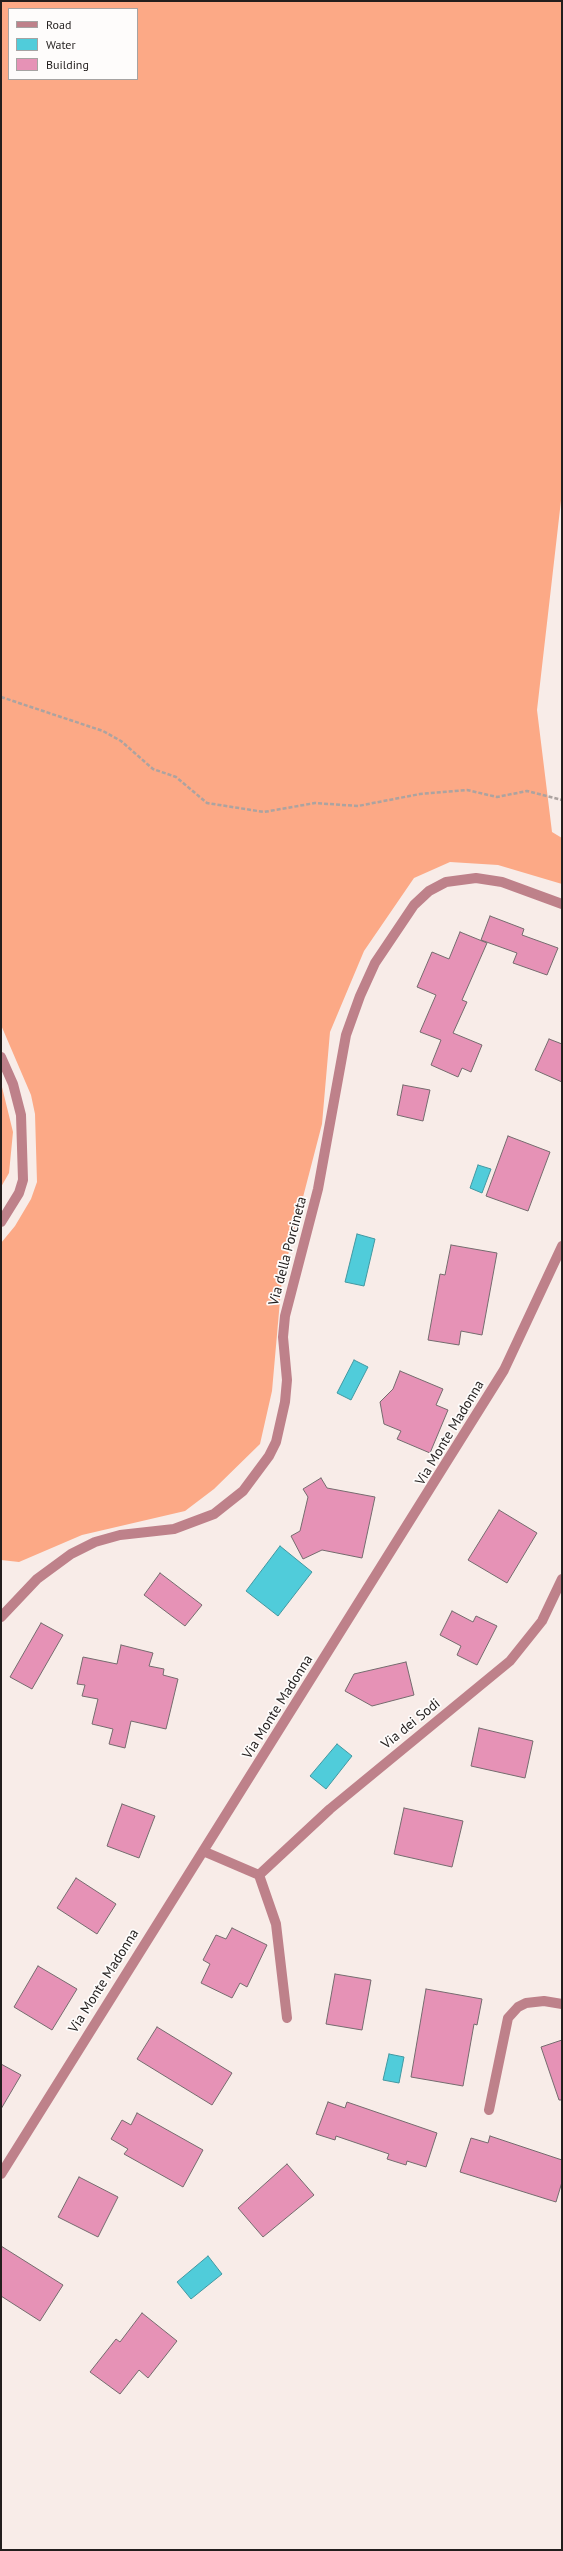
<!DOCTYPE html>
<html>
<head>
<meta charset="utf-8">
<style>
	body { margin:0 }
	#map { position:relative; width:563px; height:2551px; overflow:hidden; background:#f8ece8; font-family:"PT Sans",sans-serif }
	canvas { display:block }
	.frame { position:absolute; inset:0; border:2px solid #221e1d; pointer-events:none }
	.legend { position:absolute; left:8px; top:8px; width:130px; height:72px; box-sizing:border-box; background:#fefcfb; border:1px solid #a6a3a2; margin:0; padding:5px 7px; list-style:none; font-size:12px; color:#221e1d }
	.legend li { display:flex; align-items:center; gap:8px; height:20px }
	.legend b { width:20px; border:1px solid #a6a3a2 }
</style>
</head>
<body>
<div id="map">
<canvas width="563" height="2551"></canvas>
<div class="frame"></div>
<ul class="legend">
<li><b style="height:5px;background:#be818a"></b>Road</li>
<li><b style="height:11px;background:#50ccda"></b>Water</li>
<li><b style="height:11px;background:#e692b6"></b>Building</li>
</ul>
</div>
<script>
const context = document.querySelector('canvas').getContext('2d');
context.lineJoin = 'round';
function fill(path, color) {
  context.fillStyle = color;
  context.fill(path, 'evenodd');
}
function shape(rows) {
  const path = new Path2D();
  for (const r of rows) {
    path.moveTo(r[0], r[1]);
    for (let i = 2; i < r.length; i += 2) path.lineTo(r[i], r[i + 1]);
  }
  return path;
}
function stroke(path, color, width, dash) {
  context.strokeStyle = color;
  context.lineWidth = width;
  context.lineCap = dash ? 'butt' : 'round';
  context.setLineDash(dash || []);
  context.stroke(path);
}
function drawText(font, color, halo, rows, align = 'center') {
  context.font = font + ' "PT Sans",sans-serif';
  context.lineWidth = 3.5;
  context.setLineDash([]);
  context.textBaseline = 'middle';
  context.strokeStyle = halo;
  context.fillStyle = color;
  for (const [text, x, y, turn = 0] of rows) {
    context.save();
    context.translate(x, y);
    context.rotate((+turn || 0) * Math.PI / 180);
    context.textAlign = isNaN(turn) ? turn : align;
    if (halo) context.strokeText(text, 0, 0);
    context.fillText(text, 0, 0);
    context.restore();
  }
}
fill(shape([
	[1,1,562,1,562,492,537,710,552,832,562,838,562,884,498,865,450,862,414,878,364,951,330,1032,322,1124,282,1278,272,1391,260,1444,214,1489,185,1511,82,1535,19,1562,1,1560,1,1243,15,1226,31,1199,37,1182,35,1114,31,1095,1,1025],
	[9,9,137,9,137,79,9,79],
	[1,1083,13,1132,9,1173,1,1187]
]), '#fca986');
const water = shape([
	[478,1165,491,1169,482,1193,470,1188,478,1165],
	[357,1234,375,1239,364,1286,345,1282,357,1234],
	[354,1360,368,1367,351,1400,337,1393,354,1360],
	[280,1546,312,1572,278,1616,246,1591,280,1546],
	[337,1744,352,1756,326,1789,310,1776,337,1744],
	[389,2054,404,2057,399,2083,383,2080,389,2054],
	[208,2256,222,2274,191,2299,177,2282,208,2256]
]);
fill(water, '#50ccda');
stroke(water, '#4298a1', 1);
const building = shape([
	[490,916,524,929,522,935,558,948,547,975,513,963,517,953,481,940,490,916],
	[460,932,487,943,462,1000,467,1002,453,1033,482,1045,471,1072,462,1068,458,1077,431,1065,441,1040,420,1032,436,995,417,987,432,952,449,959,460,932],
	[549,1039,562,1044,562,1082,535,1070,549,1039],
	[403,1085,430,1090,423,1121,397,1115,403,1085],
	[508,1136,550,1152,528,1211,486,1196,508,1136],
	[451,1245,497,1253,482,1335,461,1331,459,1345,428,1340,440,1274,445,1275,451,1245],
	[400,1371,443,1389,436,1405,448,1410,430,1453,397,1439,401,1431,384,1424,380,1402,393,1389,400,1371],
	[321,1478,327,1488,375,1497,362,1558,322,1550,303,1559,291,1536,300,1531,308,1497,303,1489,321,1478],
	[499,1510,537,1533,507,1583,468,1560,499,1510],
	[160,1573,202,1605,185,1626,144,1595,160,1573],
	[452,1611,473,1622,476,1616,497,1626,477,1665,457,1655,461,1646,440,1635,452,1611],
	[41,1623,63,1635,32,1689,10,1677,41,1623],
	[121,1645,153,1653,149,1666,164,1669,163,1675,178,1679,166,1729,131,1721,125,1748,109,1744,113,1729,92,1724,98,1699,82,1696,85,1685,77,1684,83,1657,117,1664,121,1645],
	[406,1662,414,1695,372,1706,345,1691,354,1674,406,1662],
	[479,1728,533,1741,525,1778,471,1766,479,1728],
	[122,1804,155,1816,139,1858,107,1846,122,1804],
	[404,1808,463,1821,452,1867,394,1854,404,1808],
	[76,1878,116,1904,97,1934,57,1908,76,1878],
	[232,1928,267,1945,247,1987,240,1983,232,1998,201,1983,210,1964,203,1960,216,1935,226,1939,232,1928],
	[38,1966,77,1989,52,2030,14,2007,38,1966],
	[335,1974,371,1980,362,2030,326,2024,335,1974],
	[426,1989,482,1999,477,2025,474,2024,463,2086,411,2077,426,1989],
	[157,2027,232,2073,212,2105,137,2059,157,2027],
	[562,2040,562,2100,559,2100,541,2047,562,2040],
	[1,2064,21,2075,1,2109,1,2064],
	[328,2102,345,2108,347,2102,437,2133,426,2167,407,2161,406,2165,387,2159,389,2154,336,2136,335,2140,316,2134,328,2102],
	[137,2113,203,2150,183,2187,124,2154,128,2149,111,2139,122,2120,131,2125,137,2113],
	[490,2136,562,2160,562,2182,556,2202,460,2172,471,2138,488,2143,490,2136],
	[287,2164,314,2195,263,2237,238,2208,287,2164],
	[79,2177,118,2197,98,2237,58,2217,79,2177],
	[1,2246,63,2285,40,2321,1,2296,1,2246],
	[142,2313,177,2341,148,2378,139,2370,120,2394,90,2372,116,2339,120,2342,142,2313]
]);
fill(building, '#e692b6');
stroke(building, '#756b6e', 1);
stroke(shape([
	[1,697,103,731,121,741,153,769,176,777,207,803,264,812,315,803,358,806,420,794,467,790,497,797,527,791,562,800]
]), '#aca3a0', 2.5, [4, 2]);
stroke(shape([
	[1,1057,13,1084,21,1115,23,1180,19,1193,1,1222],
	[1,1617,37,1579,71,1554,95,1542,120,1535,174,1529,214,1514,243,1491,269,1456,276,1442,285,1402,287,1380,283,1337,285,1316,318,1189,346,1035,360,996,375,963,414,905,429,891,446,882,476,878,502,882,562,904],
	[203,1851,259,1875,276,1924,287,2018],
	[259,1875,330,1809,510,1661,542,1621,562,1579],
	[489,2110,508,2018,518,2007,526,2003,544,2001,562,2004],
	[1,2174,504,1370,562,1246]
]), '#be818a', 10);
drawText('14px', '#221e1d', '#fefcfb', [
	["Via della Porcineta",288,1251,-75],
	["Via Monte Madonna",450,1433,-59],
	["Via Monte Madonna",278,1707,-58],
	["Via dei Sodi",411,1724,-39],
	["Via Monte Madonna",104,1981,-58]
]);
</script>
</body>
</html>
